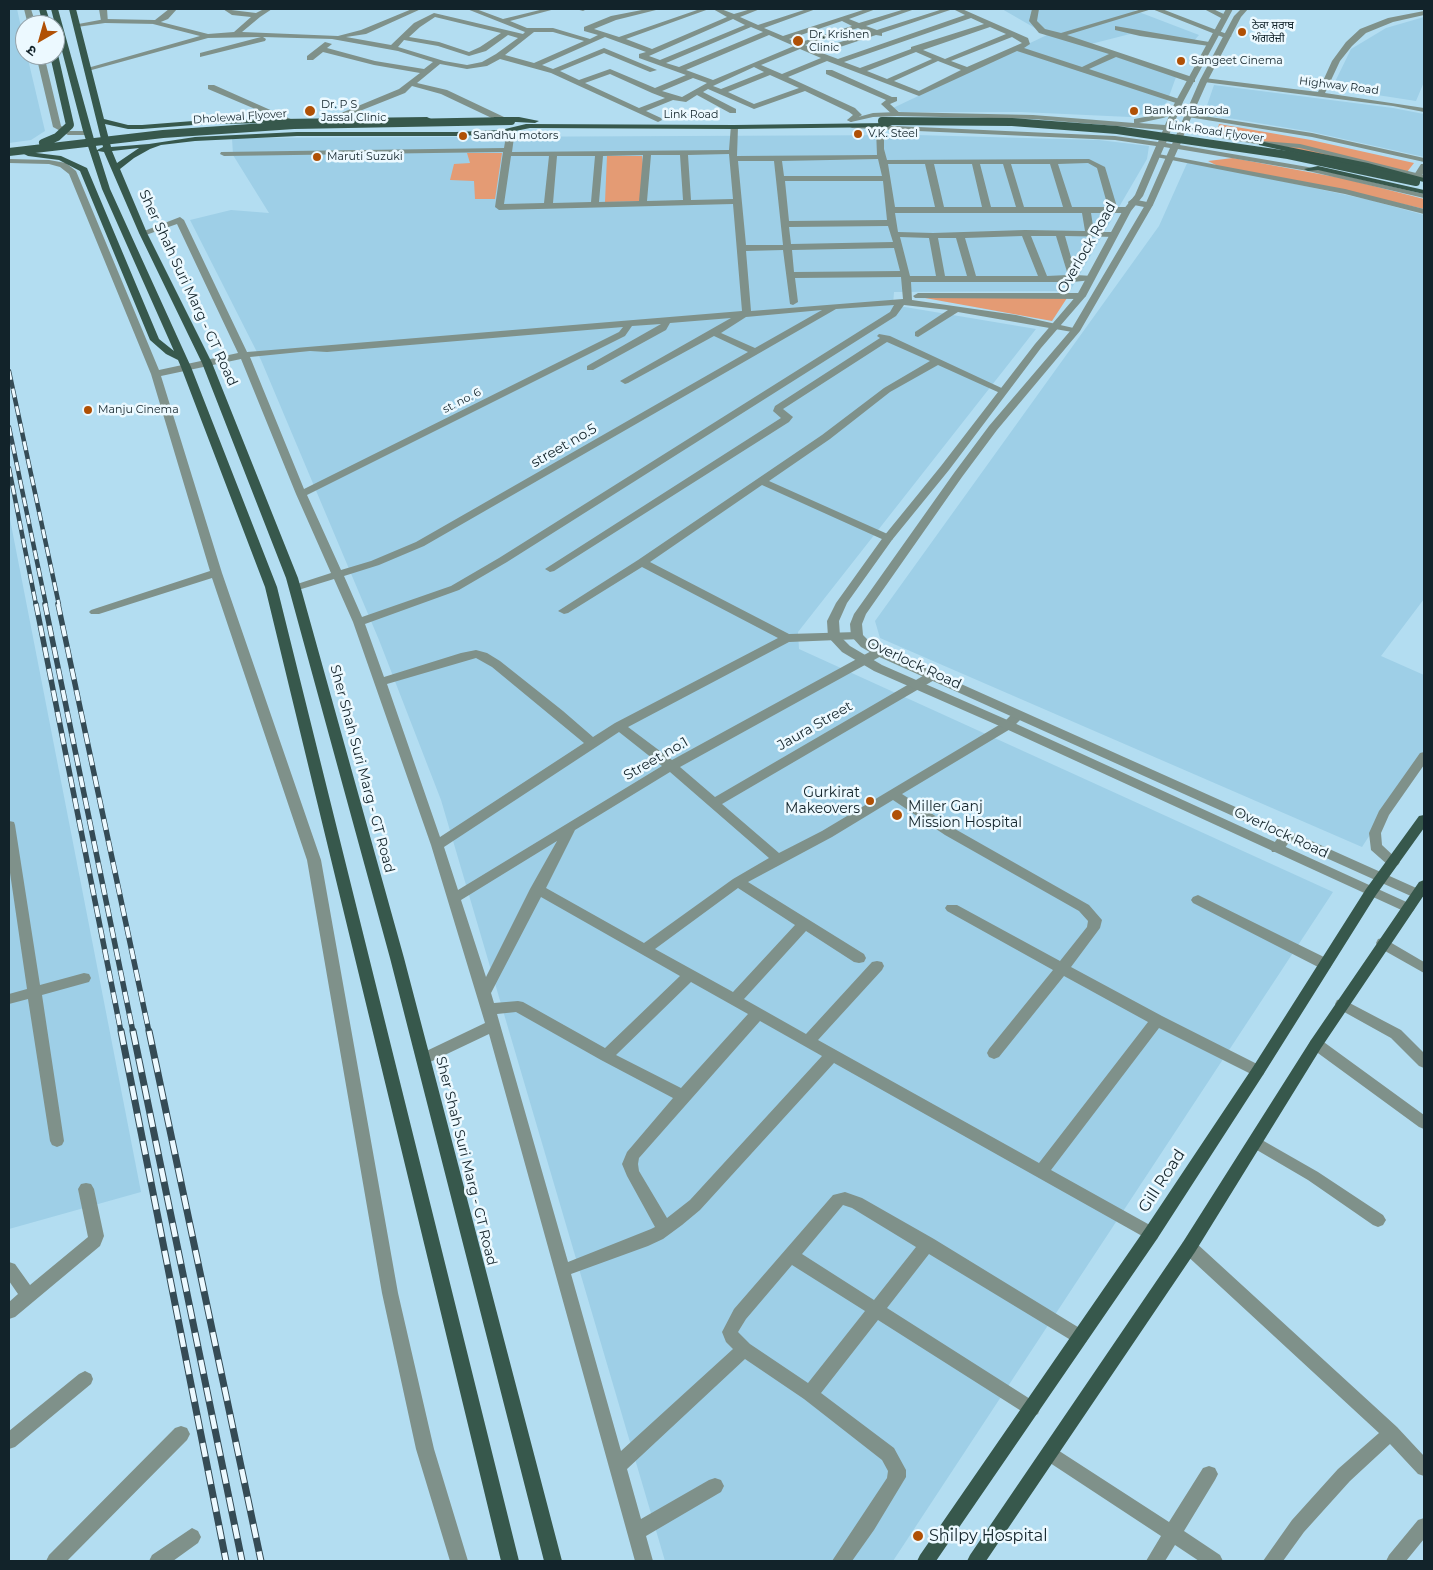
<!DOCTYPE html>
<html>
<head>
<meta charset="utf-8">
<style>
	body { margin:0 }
	#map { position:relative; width:1433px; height:1570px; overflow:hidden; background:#b3ddf1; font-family:Montserrat,"Noto Sans Devanagari",sans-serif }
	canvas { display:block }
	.frame { position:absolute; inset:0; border:10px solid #12232a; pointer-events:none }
	.north { position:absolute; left:15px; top:15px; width:50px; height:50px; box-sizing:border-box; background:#ecf9ff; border:1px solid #95a3aa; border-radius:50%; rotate:218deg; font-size:14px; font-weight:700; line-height:20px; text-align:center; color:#12232a }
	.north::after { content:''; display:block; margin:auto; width:18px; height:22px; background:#b05005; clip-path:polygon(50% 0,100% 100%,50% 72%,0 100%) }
</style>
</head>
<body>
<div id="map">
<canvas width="1433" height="1570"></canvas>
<div class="frame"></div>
<div class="north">उ</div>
</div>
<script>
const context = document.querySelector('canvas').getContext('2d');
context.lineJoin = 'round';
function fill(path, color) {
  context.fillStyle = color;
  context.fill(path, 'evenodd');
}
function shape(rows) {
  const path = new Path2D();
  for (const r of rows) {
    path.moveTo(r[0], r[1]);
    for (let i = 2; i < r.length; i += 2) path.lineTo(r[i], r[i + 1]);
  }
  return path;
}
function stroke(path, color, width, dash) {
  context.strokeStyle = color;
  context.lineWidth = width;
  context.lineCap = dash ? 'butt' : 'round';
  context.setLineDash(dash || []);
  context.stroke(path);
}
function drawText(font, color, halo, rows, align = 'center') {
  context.font = font + ' Montserrat,"Noto Sans Gurmukhi",sans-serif';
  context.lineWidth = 5;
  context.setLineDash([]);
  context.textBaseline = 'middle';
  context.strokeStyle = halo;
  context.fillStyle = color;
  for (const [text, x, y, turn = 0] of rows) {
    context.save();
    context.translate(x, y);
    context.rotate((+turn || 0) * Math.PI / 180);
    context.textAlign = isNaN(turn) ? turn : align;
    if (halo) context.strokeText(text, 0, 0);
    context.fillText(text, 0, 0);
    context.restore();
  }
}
fill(shape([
	[9,9,17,9,25,45,25,55,27,55,45,131,31,140,9,143],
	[1002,9,1131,9,1199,35,1192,43,1130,34,1087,45,1176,77,1167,102,1156,111,1130,117,1021,112,901,112,893,108,1047,35],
	[1424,17,1424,82,1416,101,1332,88,1351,49,1386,28],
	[1214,85,1393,108,1424,114,1424,157,1312,132,1204,114],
	[916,135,1099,140,1149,146,1147,159,1070,291,894,292,893,305,1036,329,798,632,799,649,1333,892,893,1561,665,1561,441,800,379,640,261,360,190,220,231,210,269,213,233,155,232,138],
	[1188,161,1370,200,1424,215,1424,599,1381,656,1424,675,1424,752,1362,847,880,638,875,621,1159,226],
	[9,514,141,1192,9,1229]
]), '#9ecfe7');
fill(shape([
	[1219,124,1311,140,1414,163,1407,172,1217,133],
	[467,153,502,153,495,199,475,199,474,181,450,180,454,164,470,163],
	[607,156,642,156,647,201,605,202],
	[1233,158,1346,179,1424,199,1424,209,1342,190,1218,166,1208,161],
	[925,298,1067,298,1052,321]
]), '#e49b74');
fill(shape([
	[24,9,31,9,36,25,28,25,24,9],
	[99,9,107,9,108,23,101,21,99,9],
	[223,9,256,13,264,9,272,9,260,17,242,32,338,36,361,30,412,9,421,9,366,34,346,37,391,45,414,23,434,13,523,34,525,32,467,9,476,9,503,19,544,9,555,9,510,21,527,28,553,28,590,39,598,35,584,31,584,27,611,16,647,9,660,9,616,20,594,29,619,37,700,9,709,9,626,39,652,49,727,17,713,9,721,9,734,14,751,9,760,9,740,17,758,25,807,9,816,9,764,28,783,36,866,9,876,9,849,19,859,23,905,9,915,9,866,26,877,30,943,9,953,9,882,33,882,36,876,35,822,53,838,59,965,15,953,9,962,9,1028,38,1030,44,1024,48,1082,67,1109,54,1039,33,1029,21,1032,9,1039,9,1037,21,1045,29,1061,33,1142,9,1162,9,1232,36,1225,38,1152,9,1067,35,1195,78,1195,82,1189,82,1116,57,1089,69,1182,100,1183,102,1179,104,1017,51,919,96,827,61,788,77,855,108,862,115,851,122,847,120,853,115,849,112,805,91,754,109,708,89,703,92,736,109,736,113,730,113,697,95,686,102,673,100,646,111,661,118,662,120,658,122,551,73,500,59,487,66,467,69,440,64,417,83,447,90,504,117,504,121,498,121,441,94,412,86,405,93,332,122,329,122,329,118,399,89,420,73,374,65,323,52,313,60,307,60,307,56,325,42,332,44,327,48,375,61,424,69,433,62,398,51,332,39,263,37,266,39,265,41,200,57,200,53,261,37,208,38,88,71,84,69,200,36,153,24,153,20,208,34,234,32,251,17,232,15,223,9],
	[435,17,501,33,480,47,469,52,439,42,409,37,420,27,435,17],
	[971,18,984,24,911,47,911,49,860,68,844,62,971,18],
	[733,19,745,25,660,60,649,56,733,19],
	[842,21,852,26,798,43,789,39,842,21],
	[751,27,763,32,679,67,666,63,751,27],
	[990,27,1006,34,945,59,923,50,990,27],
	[858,28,869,33,815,50,805,45,858,28],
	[534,32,553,32,584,41,534,63,505,55,534,32],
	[508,35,518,38,496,54,482,62,467,65,444,61,398,47,404,40,438,46,469,56,486,51,508,35],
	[769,35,794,46,713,80,686,70,769,35],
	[605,37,646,52,639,54,639,58,686,75,655,88,610,69,579,80,560,71,604,53,650,72,657,70,604,48,553,69,542,65,605,37],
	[1012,37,1022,43,967,67,951,61,1012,37],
	[800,49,821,58,782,74,761,65,800,49],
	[916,52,932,59,887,79,867,71,916,52],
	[938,61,961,70,919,91,894,81,938,61],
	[754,67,764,72,721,89,713,86,754,67],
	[610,74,652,93,665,98,639,108,585,83,610,74],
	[770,75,799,88,754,104,728,92,770,75],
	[693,78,707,83,682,97,662,91,693,78],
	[576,9,587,9,583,11,576,9],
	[1204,9,1213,9,1228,16,1221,18,1204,9],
	[1424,11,1424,15,1393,22,1366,33,1352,46,1340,61,1325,93,1424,108,1424,112,1393,106,1204,82,1200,80,1204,78,1318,92,1332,61,1346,42,1360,29,1388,18,1424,11],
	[1115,26,1209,42,1213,44,1209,46,1140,36,1115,30,1115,26],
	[36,55,44,55,61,126,70,131,91,131,91,135,68,135,53,127,36,55],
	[826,70,832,70,892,97,897,97,897,101,890,104,901,114,894,116,881,104,886,100,826,74,826,70],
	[208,85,214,85,293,120,286,122,208,89,208,85],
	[1185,113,1312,133,1424,158,1424,162,1312,137,1188,117,1184,115,1185,113],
	[731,125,738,127,737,156,877,155,876,129,880,127,884,129,884,149,887,160,1089,159,1105,167,1117,207,1127,207,1131,210,1127,213,1091,213,1094,232,1114,232,1117,233,1117,237,1065,236,1076,275,1092,276,1092,280,1073,282,911,282,912,300,1016,315,1078,329,1078,333,958,312,918,337,915,336,915,332,948,310,904,305,896,316,507,562,459,590,365,624,384,677,461,653,476,650,487,653,500,661,563,711,593,737,615,723,778,638,642,567,568,613,564,614,558,611,638,560,822,435,884,388,930,361,887,342,783,409,793,417,789,422,554,571,550,572,545,569,781,418,773,411,775,406,880,338,877,336,879,334,890,336,1008,391,1003,394,1000,393,938,365,890,392,830,439,769,481,892,536,893,538,892,540,884,540,762,485,650,562,789,634,857,632,863,636,861,639,789,642,628,727,672,760,875,649,883,649,885,652,883,655,680,767,715,797,928,673,936,673,938,676,936,679,722,804,779,853,822,831,1004,722,1014,712,1022,712,1024,715,1022,718,1012,728,902,794,955,829,1089,905,1102,920,1100,928,1071,967,1162,1016,1263,1067,1265,1071,1263,1075,1258,1077,1253,1075,1159,1028,1051,1170,1157,1229,1159,1234,1157,1239,1151,1241,834,1063,700,1210,682,1225,663,1239,648,1246,571,1274,621,1451,733,1349,726,1342,722,1332,734,1309,833,1195,845,1192,862,1198,934,1239,1086,1332,1088,1337,1086,1342,1080,1344,1074,1342,929,1254,887,1308,1038,1404,1040,1409,1038,1414,1032,1417,1026,1414,878,1320,821,1393,894,1448,906,1470,906,1477,874,1530,852,1561,832,1561,887,1478,888,1471,882,1460,804,1399,745,1359,627,1469,641,1519,709,1480,715,1478,721,1480,724,1486,721,1492,646,1536,653,1561,635,1561,489,1034,428,1063,423,1065,418,1063,416,1059,418,1055,485,1023,431,845,353,622,334,579,295,591,289,588,291,586,331,573,296,494,241,359,161,376,222,573,321,860,398,1293,434,1449,468,1561,450,1561,416,1449,382,1293,307,860,212,578,99,614,91,614,89,612,91,610,210,571,151,374,69,174,60,167,49,164,9,163,9,159,49,160,66,163,76,171,159,370,238,353,177,224,143,236,139,233,180,217,184,220,247,352,742,311,733,204,499,210,495,207,503,152,224,156,220,154,221,152,504,148,507,130,511,128,515,130,512,152,729,150,731,125],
	[729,154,733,199,691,200,688,155,729,154],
	[643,155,639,201,599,202,603,156,643,155],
	[651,155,680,155,683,200,647,201,651,155],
	[511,156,549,156,544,203,504,204,511,156],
	[557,156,595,156,591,202,553,203,557,156],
	[878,159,882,176,784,176,782,161,878,159],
	[738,161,774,161,783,245,746,245,738,161],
	[1088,163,1097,168,1108,207,1072,207,1058,164,1088,163],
	[888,164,925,164,935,207,895,207,888,164],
	[934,164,972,164,982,207,944,207,934,164],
	[980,164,1003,164,1016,207,991,207,980,164],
	[1011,164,1050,164,1063,207,1024,207,1011,164],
	[785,181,883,181,887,220,789,221,785,181],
	[895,213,1082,213,1085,231,1025,230,933,233,898,232,895,213],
	[888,226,893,242,791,244,789,227,888,226],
	[1022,236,1038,276,976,276,965,238,1022,236],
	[1031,236,1056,236,1068,275,1047,276,1031,236],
	[900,237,929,238,936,276,910,276,900,237],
	[938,238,956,238,967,276,945,276,938,238],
	[894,248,900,271,794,272,792,250,894,248],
	[783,250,790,304,793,305,798,302,795,278,901,277,903,299,751,311,746,251,783,250],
	[894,305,890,312,499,558,451,586,362,617,344,576,379,565,424,546,836,309,894,305],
	[822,310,755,348,721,333,746,317,822,310],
	[731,318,620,381,625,384,628,383,714,336,748,352,416,542,371,561,341,570,307,495,625,336,632,326,661,324,587,366,587,370,593,370,666,330,670,323,731,318],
	[623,327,619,332,304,489,250,357,310,351,327,352,623,327],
	[476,658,492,667,584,743,440,837,387,684,476,658],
	[619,732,662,766,458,890,444,847,619,732],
	[670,772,769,858,733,879,644,943,546,888,575,830,670,772],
	[893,800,945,835,1079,911,1088,921,1087,927,1060,961,957,905,947,905,945,908,947,911,1053,970,989,1049,987,1053,989,1057,994,1059,999,1057,1064,976,1148,1022,1039,1163,818,1040,882,970,884,966,882,962,877,961,872,962,806,1034,744,999,806,931,854,962,859,963,864,962,866,958,864,954,748,882,832,837,893,800],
	[557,841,530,889,486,977,461,900,557,841],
	[738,888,795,925,733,992,655,949,738,888],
	[541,897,680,976,605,1048,523,1002,518,1001,494,1003,491,993,541,897],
	[691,982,748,1014,681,1088,616,1055,691,982],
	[516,1012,601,1060,673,1098,627,1152,622,1164,627,1176,655,1227,651,1229,568,1262,497,1014,516,1012],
	[760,1021,822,1056,690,1200,667,1218,639,1171,638,1164,639,1158,760,1021],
	[843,1205,852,1208,916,1247,874,1300,802,1254,843,1205],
	[792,1265,865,1311,808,1383,750,1344,738,1332,746,1319,792,1265],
	[1153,153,1345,189,1424,209,1424,214,1345,194,1156,157,1153,157,1153,153],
	[1421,164,1424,164,1424,172,1421,177,1415,177,1414,175,1421,164],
	[1132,199,1152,203,1153,205,1149,208,1129,204,1128,202,1132,199],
	[918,293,1081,293,1086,296,1081,299,915,298,913,296,918,293],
	[1424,752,1424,765,1389,815,1381,833,1382,845,1400,862,1398,865,1393,867,1388,865,1371,850,1369,833,1379,811,1420,753,1424,752],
	[9,821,14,822,15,825,40,985,84,973,89,974,91,978,89,982,42,995,64,1141,62,1145,57,1147,52,1145,50,1141,28,999,9,1004,9,994,27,989,9,866,9,821],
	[1287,830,1292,832,1293,835,1292,838,1282,852,1272,852,1271,849,1272,846,1282,832,1287,830],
	[1198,895,1330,960,1332,964,1330,968,1325,969,1320,968,1193,903,1191,900,1193,897,1198,895],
	[1383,938,1424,962,1424,973,1378,947,1376,943,1378,939,1383,938],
	[1342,999,1401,1030,1424,1053,1424,1068,1419,1066,1391,1038,1337,1008,1335,1004,1337,1000,1342,999],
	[1316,1038,1321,1040,1424,1115,1424,1129,1419,1127,1311,1048,1309,1044,1311,1040,1316,1038],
	[1255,1136,1318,1172,1383,1215,1386,1220,1383,1225,1378,1227,1373,1225,1308,1180,1250,1146,1248,1142,1250,1138,1255,1136],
	[86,1183,91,1184,94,1189,104,1236,100,1246,15,1317,9,1319,9,1302,18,1294,9,1281,9,1262,15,1264,30,1285,88,1237,78,1189,81,1184,86,1183],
	[1189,1240,1195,1242,1397,1427,1424,1456,1424,1476,1418,1474,1390,1444,1350,1481,1304,1532,1283,1561,1263,1561,1292,1520,1338,1469,1379,1433,1183,1252,1181,1247,1183,1242,1189,1240],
	[85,1371,91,1374,93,1379,91,1384,15,1447,9,1449,9,1431,79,1374,85,1371],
	[181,1426,187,1428,190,1434,187,1440,67,1561,46,1561,49,1555,175,1428,181,1426],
	[1050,1445,1169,1522,1203,1468,1209,1466,1215,1468,1218,1474,1215,1480,1184,1531,1220,1555,1223,1561,1199,1561,1175,1545,1165,1561,1146,1561,1161,1536,1044,1459,1041,1453,1044,1447,1050,1445],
	[1424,1518,1424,1539,1406,1561,1386,1561,1389,1555,1418,1520,1424,1518],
	[192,1528,198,1531,201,1537,198,1543,173,1561,149,1561,152,1555,192,1528]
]), '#7f918a');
fill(shape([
	[169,9,177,9,168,19,156,24,105,23,77,27,73,25,105,19,155,20,169,9],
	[1226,9,1233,9,1183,102,1173,126,1180,126,1200,80,1234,16,1241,9,1248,9,1241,17,1208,80,1187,127,1262,141,1300,144,1424,175,1424,179,1300,148,1262,145,1185,132,1180,145,1308,167,1424,194,1424,198,1308,171,1178,149,1153,205,1080,331,997,430,962,477,866,614,862,624,863,635,869,641,883,649,1423,891,1424,893,1423,897,1413,897,875,655,861,647,851,636,850,624,854,614,954,473,989,426,1071,330,1145,205,1170,148,1164,147,1143,196,1131,211,1086,296,1041,348,949,470,892,540,847,603,839,621,840,636,850,646,882,665,1012,722,1413,905,1415,908,1413,911,1408,913,1004,728,874,671,842,652,828,637,827,621,836,603,884,536,941,466,1035,344,1077,295,1123,210,1135,195,1156,146,1115,140,852,128,848,126,852,124,1115,136,1158,142,1163,130,1033,119,897,116,873,117,851,122,847,120,873,113,897,112,1033,115,1134,123,1134,119,1161,114,1172,108,1226,9],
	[1169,116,1165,125,1139,123,1163,118,1169,116],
	[1171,130,1178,131,1172,144,1166,143,1171,130]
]), '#7f918a');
fill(shape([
	[39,9,46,9,51,25,43,25,39,9],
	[51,9,58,9,97,150,103,147,69,9,76,9,104,119,128,125,142,125,206,120,427,117,431,119,427,121,206,124,142,129,128,129,105,124,111,147,149,144,195,137,297,132,456,132,501,130,526,124,734,125,888,123,892,125,888,127,734,129,530,128,501,134,456,136,297,136,195,141,161,145,150,149,134,158,120,169,147,233,212,363,298,578,404,958,562,1561,544,1561,390,958,286,578,202,363,139,233,104,152,98,151,110,189,191,367,277,587,519,1561,501,1561,265,587,181,367,178,360,166,354,150,340,80,171,59,160,28,156,24,154,28,152,61,156,87,168,159,339,174,351,102,189,83,131,51,9],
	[139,148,117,163,112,151,139,148],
	[494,117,519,117,539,121,535,123,497,121,493,119,494,117],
	[1259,141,1368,163,1424,178,1424,182,1259,145,1259,141],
	[1318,166,1424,190,1424,194,1318,170,1308,171,1304,169,1318,166],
	[1424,815,1424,828,1376,895,1263,1075,1157,1239,936,1561,917,1561,920,1555,1145,1229,1253,1067,1366,889,1419,816,1424,815],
	[1424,880,1424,895,1321,1048,1195,1252,986,1561,967,1561,970,1555,1183,1242,1311,1040,1419,882,1424,880]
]), '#37584c');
const railFar2 = shape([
	[9,371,59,605],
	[9,427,46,605],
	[9,468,36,605]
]);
const railFar1 = shape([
	[36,604,121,1032],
	[45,604,133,1032],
	[58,604,149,1032]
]);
const rail = shape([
	[121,1031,226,1561],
	[133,1031,242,1561],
	[149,1031,261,1561]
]);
stroke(railFar2, '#354b55', 4.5);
stroke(railFar1, '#354b55', 5.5);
stroke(rail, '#354b55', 7);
stroke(railFar2, '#ecf9ff', 3, [9]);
stroke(railFar1, '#ecf9ff', 4, [11]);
stroke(rail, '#ecf9ff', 5, [14]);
stroke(shape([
	[882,121,1012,122,1117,130,1288,155,1416,182],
	[43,143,57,137,70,125,54,55],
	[9,152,163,134,294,125,511,121]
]), '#37584c', 8);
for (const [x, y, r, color] of [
	[1242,32,5,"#b05005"],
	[798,41,6,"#b05005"],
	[1181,61,5,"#b05005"],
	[310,111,6,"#b05005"],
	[1134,111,5,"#b05005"],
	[858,134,5,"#b05005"],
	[463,136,5,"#b05005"],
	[317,157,5,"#b05005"],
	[88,410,5,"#b05005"],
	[870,801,5,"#b05005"],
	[897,815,6,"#b05005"],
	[918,1536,6,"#b05005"]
]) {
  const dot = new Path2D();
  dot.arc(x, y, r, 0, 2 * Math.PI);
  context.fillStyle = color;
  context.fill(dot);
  stroke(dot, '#ecf9ff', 2);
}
drawText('11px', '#12232a', '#ecf9ff', [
	["ਠੇਕਾ ਸ਼ਰਾਬ",1252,26],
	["ਅੰਗਰੇਜ਼ੀ",1252,39],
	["Dr. Krishen",809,35],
	["Clinic",809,48],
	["Sangeet Cinema",1191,61],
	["Dr. P S",321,105],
	["Jassal Clinic",321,118],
	["Bank of Baroda",1144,111],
	["V.K. Steel",868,134],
	["Sandhu motors",473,136],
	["Maruti Suzuki",327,157],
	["Manju Cinema",98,410]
], 'left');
drawText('11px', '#12232a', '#ecf9ff', [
	["Highway Road",1339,86,7],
	["Link Road",691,115],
	["Dholewal Flyover",240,117,-4],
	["Link Road Flyover",1216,132,8],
	["st. no. 6",462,401,-27]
]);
drawText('14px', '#12232a', '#ecf9ff', [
	["Overlock Road",1087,248,-60],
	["Sher Shah Suri Marg - GT Road",188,288,65],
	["street no.5",564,446,-30],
	["Overlock Road",914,664,25],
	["Jaura Street",815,726,-30],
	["Street no.1",656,759,-30],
	["Sher Shah Suri Marg - GT Road",362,769,75],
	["Overlock Road",1281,833,25],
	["Sher Shah Suri Marg - GT Road",466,1161,76]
]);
drawText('14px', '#12232a', '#ecf9ff', [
	["Gurkirat",860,793],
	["Makeovers",860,809],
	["Miller Ganj",908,807,"left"],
	["Mission Hospital",908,823,"left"]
], 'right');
drawText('16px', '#12232a', '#ecf9ff', [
	["Gill Road",1162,1181,-57]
]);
drawText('16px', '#12232a', '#ecf9ff', [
	["Shilpy Hospital",929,1536]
], 'left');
</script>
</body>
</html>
